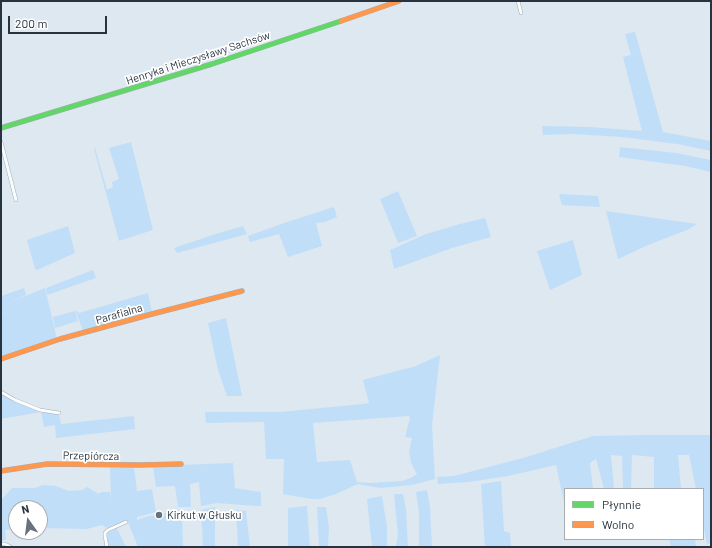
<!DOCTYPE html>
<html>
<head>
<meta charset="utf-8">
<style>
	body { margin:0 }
	#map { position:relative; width:712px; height:548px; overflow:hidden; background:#dee8f1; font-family:Barlow,sans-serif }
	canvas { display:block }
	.frame { position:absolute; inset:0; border:2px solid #27333e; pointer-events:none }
	.legend { position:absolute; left:564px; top:488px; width:140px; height:52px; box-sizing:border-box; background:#fff; border:1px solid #a9adb2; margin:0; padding:5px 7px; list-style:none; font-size:12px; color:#27333e }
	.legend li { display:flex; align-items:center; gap:8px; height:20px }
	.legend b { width:20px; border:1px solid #a9adb2 }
	.north { position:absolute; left:8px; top:500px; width:40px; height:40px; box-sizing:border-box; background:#fff; border:1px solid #a9adb2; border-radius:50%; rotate:346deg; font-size:11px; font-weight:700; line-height:16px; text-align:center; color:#27333e }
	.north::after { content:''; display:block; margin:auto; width:14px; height:18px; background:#67727d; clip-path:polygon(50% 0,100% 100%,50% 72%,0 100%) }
	.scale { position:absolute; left:8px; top:16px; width:99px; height:18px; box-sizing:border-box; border:2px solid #27333e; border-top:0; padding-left:5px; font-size:12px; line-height:14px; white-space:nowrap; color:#27333e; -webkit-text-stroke:3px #fff; paint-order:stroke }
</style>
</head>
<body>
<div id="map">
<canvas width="712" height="548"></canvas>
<div class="frame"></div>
<ul class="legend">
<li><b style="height:5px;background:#63d668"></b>Płynnie</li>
<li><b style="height:5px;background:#ff974d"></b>Wolno</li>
</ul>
<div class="north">N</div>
<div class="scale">200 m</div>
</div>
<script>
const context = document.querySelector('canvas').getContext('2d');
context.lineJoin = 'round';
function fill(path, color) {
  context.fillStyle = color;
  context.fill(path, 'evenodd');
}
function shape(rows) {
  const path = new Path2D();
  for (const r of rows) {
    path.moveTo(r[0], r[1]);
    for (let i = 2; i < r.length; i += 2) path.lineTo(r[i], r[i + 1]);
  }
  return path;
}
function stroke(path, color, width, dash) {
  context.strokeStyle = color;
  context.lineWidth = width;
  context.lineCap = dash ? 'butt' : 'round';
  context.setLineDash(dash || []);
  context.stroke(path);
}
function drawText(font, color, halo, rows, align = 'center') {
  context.font = font + ' Barlow,sans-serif';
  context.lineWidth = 3.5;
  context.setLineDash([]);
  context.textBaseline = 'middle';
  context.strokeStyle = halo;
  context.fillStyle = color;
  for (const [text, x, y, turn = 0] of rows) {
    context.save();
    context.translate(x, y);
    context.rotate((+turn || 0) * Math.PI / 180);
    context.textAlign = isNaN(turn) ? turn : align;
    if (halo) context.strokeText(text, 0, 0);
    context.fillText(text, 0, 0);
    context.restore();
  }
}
fill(shape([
	[635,32,663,132,711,141,711,151,677,144,622,137,571,134,543,135,542,126,590,127,642,131,623,57,631,55,625,34],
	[131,142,153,230,119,241,94,149,95,148,107,190,113,187,112,182,119,179,109,148],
	[620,147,676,153,711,160,711,172,685,166,619,157],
	[398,191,417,236,398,243,380,199],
	[559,194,598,196,600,207,562,205],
	[334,207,337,217,325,222,316,223,322,246,288,257,279,234,250,242,248,236,284,223],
	[606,211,697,224,687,230,648,245,618,259],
	[485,218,491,237,452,248,394,269,390,250,426,234,460,224],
	[68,226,75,253,37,270,35,269,27,240],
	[243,226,247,234,177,253,174,248,219,233],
	[573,240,582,275,550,290,537,251],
	[93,270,96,278,47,295,46,288],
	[24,288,26,295,8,303,45,288,57,339,1,357,1,314,3,313,1,306,1,296],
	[148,293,152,312,83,331,75,309,79,313],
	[75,311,78,321,55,328,53,317],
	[226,318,242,396,227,396,218,370,208,323],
	[440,355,432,425,435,479,412,485,380,488,363,485,358,484,336,494,320,499,311,499,283,494,284,459,266,459,264,422,206,423,205,412,280,412,363,404,369,403,363,380,416,366],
	[409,416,410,418,405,437,412,438,409,451,411,463,417,474,411,478,402,481,370,483,357,482,350,460,317,462,313,423],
	[1,393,41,412,59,414,61,424,134,416,135,429,56,438,55,425,44,427,41,412,1,419],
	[646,435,711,435,711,451,710,451,711,457,711,543,707,544,703,524,703,489,696,489,689,455,678,455,681,489,654,489,654,457,632,455,631,489,623,489,622,456,611,455,614,489,604,489,596,459,590,463,593,489,565,489,565,507,556,465,508,476,469,482,438,484,437,477,454,476,523,458,593,436],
	[233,463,235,488,261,492,261,506,255,506,217,503,201,506,199,482,190,484,191,507,178,507,175,486,156,487,153,466],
	[110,467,134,467,137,491,152,489,156,512,137,517,137,520,149,516,182,510,183,547,138,547,127,520,107,528,102,525,87,529,40,528,40,508,16,508,16,529,5,530,6,539,1,542,1,498,3,498,12,488,35,488,43,485,56,486,69,491,83,490,87,487,99,494,101,492,110,492,111,502],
	[501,481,504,531,510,533,511,547,485,547,481,484],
	[427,490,430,507,432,547,419,547,419,513,416,492],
	[394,494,403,494,406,509,408,547,396,546,398,534],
	[382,496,387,527,387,547,372,547,367,499],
	[307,506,310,547,288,547,288,508],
	[215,507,215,547,203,547,201,510],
	[317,507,326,507,329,527,328,547,319,547],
	[236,510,246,511,250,547,238,547],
	[117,528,126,547,109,547,107,535,108,533],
	[669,539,695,539,696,547,671,547]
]), '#c1def8');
const street = shape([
	[518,1,521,13],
	[1,142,16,200],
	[1,392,15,400,40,410,59,413],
	[1,544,5,544,11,547],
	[107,547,105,536,105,533,108,530,126,522]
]);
const fast = shape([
	[1,128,212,64,341,21]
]);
const slow = shape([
	[341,21,399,1],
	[1,359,60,339,152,314,242,291],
	[1,471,47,464,141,465,181,464]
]);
stroke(street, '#a3adb6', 4);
stroke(fast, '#a3adb6', 5.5);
stroke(slow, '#a3adb6', 5.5);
stroke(street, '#fafcfd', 3);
stroke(fast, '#63d668', 4.5);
stroke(slow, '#ff974d', 4.5);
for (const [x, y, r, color] of [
	[159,515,4,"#67727d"]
]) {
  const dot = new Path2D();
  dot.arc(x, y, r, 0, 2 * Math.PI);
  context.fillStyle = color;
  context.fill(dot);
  stroke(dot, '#fff', 1.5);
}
drawText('11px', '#27333e', '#fff', [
	["Henryka i Mieczysławy Sachsów",198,58,-18],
	["Parafialna",119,314,-16],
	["Przepiórcza",91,456,1]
]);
drawText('11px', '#27333e', '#fff', [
	["Kirkut w Głusku",167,515]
], 'left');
</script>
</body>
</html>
